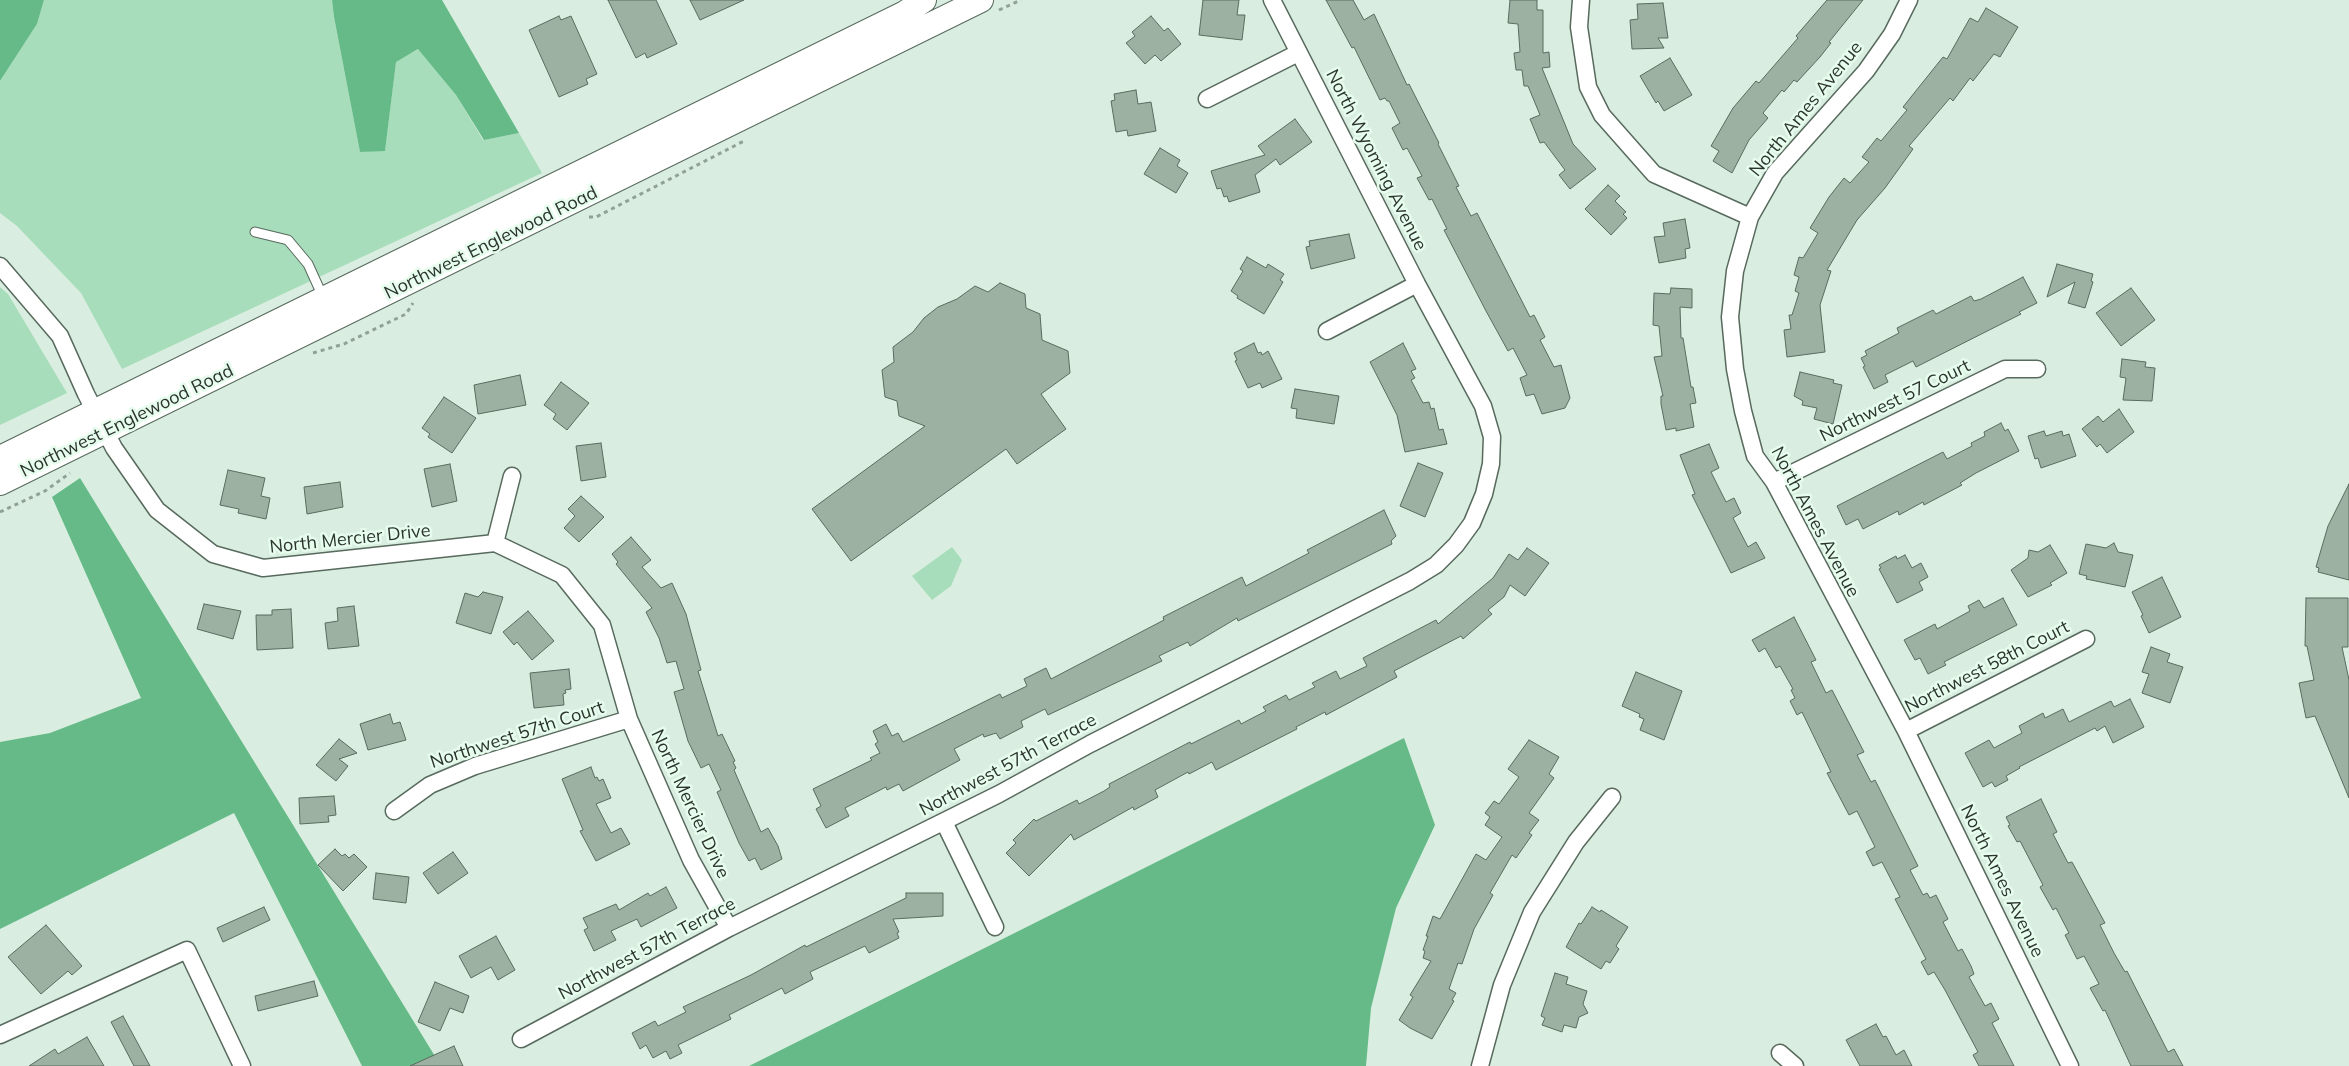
<!DOCTYPE html>
<html>
<head>
<meta charset="utf-8">
<style>
	body { margin:0 }
	canvas { display:block; background:#d9eee0 }
</style>
</head>
<body>
<canvas width="2349" height="1066"></canvas>
<script>
const context = document.querySelector('canvas').getContext('2d');
context.lineJoin = 'round';
function fill(path, color) {
  context.fillStyle = color;
  context.fill(path, 'evenodd');
}
function shape(rows) {
  const path = new Path2D();
  for (const r of rows) {
    path.moveTo(r[0], r[1]);
    for (let i = 2; i < r.length; i += 2) path.lineTo(r[i], r[i + 1]);
  }
  return path;
}
function stroke(path, color, width, dash) {
  context.strokeStyle = color;
  context.lineWidth = width;
  context.lineCap = dash ? 'butt' : 'round';
  context.setLineDash(dash || []);
  context.stroke(path);
}
function drawText(font, color, halo, rows, align = 'center') {
  context.font = font + ' Mulish,sans-serif';
  context.lineWidth = 5;
  context.setLineDash([]);
  context.textBaseline = 'middle';
  context.strokeStyle = halo;
  context.fillStyle = color;
  for (const [text, x, y, turn = 0] of rows) {
    context.save();
    context.translate(x, y);
    context.rotate((+turn || 0) * Math.PI / 180);
    context.textAlign = isNaN(turn) ? turn : align;
    if (halo) context.strokeText(text, 0, 0);
    context.fillText(text, 0, 0);
    context.restore();
  }
}
fill(shape([
	[44,0,332,0,334,17,360,152,385,150,396,61,419,49,456,95,483,140,519,133,542,173,122,369,81,293,17,226,0,213,0,81,37,24],
	[0,287,8,294,67,393,0,425],
	[952,547,962,560,951,586,932,600,912,576]
]), '#a7ddba');
fill(shape([
	[0,0,44,0,37,24,0,81],
	[332,0,442,0,519,133,484,140,456,95,418,49,396,62,385,151,360,152,334,17],
	[80,478,441,1066,362,1066,234,813,0,929,0,742,50,733,141,698,52,497],
	[1404,738,1435,825,1396,908,1371,1008,1366,1066,749,1066]
]), '#66ba88');
const building = shape([
	[608,0,656,0,677,44,647,58,645,53,636,58,608,0],
	[690,0,744,0,700,20,690,0],
	[1203,0,1239,0,1237,15,1245,15,1242,40,1199,35,1203,0],
	[1326,0,1353,0,1364,20,1374,14,1407,85,1409,84,1439,143,1438,144,1459,186,1456,187,1471,216,1477,213,1530,317,1534,315,1545,337,1540,340,1554,367,1561,365,1570,398,1565,408,1542,414,1534,394,1526,396,1520,378,1527,375,1513,348,1508,351,1486,311,1444,230,1447,229,1432,199,1429,200,1417,178,1422,176,1407,148,1403,150,1392,128,1400,123,1389,101,1387,101,1385,98,1380,100,1354,47,1352,48,1326,0],
	[1510,0,1537,0,1537,10,1543,10,1543,53,1549,52,1550,67,1542,68,1573,144,1596,169,1570,189,1559,175,1565,170,1544,142,1540,143,1530,119,1540,115,1528,86,1524,86,1522,70,1516,70,1514,53,1520,52,1518,24,1508,23,1510,0],
	[1827,0,1863,0,1829,42,1831,43,1820,57,1797,82,1794,80,1784,92,1782,90,1763,113,1768,118,1749,140,1732,173,1713,161,1719,151,1711,146,1733,108,1756,81,1759,83,1798,38,1796,36,1827,0],
	[1663,3,1668,38,1658,38,1664,48,1632,49,1630,20,1638,19,1637,4,1663,3],
	[1986,8,2018,27,2000,57,1994,54,1973,81,1970,78,1953,101,1950,98,1909,146,1913,149,1885,188,1857,220,1827,270,1831,271,1820,305,1825,352,1787,357,1784,330,1791,329,1789,315,1792,315,1799,293,1795,291,1799,277,1794,275,1799,257,1803,258,1818,233,1810,228,1829,197,1844,178,1850,183,1869,162,1862,157,1877,138,1881,141,1907,110,1903,107,1943,57,1947,59,1970,18,1978,22,1986,8],
	[559,16,561,20,571,16,597,74,586,79,588,84,559,97,529,30,559,16],
	[1151,16,1164,31,1168,28,1181,44,1161,61,1155,55,1145,64,1126,43,1135,36,1132,32,1151,16],
	[1670,58,1692,95,1664,111,1658,101,1656,103,1640,76,1670,58],
	[1136,90,1138,104,1151,102,1156,131,1128,136,1127,130,1116,132,1111,101,1115,100,1114,94,1136,90],
	[1295,119,1312,142,1280,165,1276,159,1255,175,1260,192,1229,202,1227,196,1224,197,1221,188,1217,189,1211,171,1265,155,1258,146,1295,119],
	[1160,148,1180,160,1177,166,1188,173,1176,193,1144,174,1160,148],
	[1608,185,1620,196,1615,201,1626,212,1623,214,1627,218,1611,235,1585,209,1608,185],
	[1685,219,1690,248,1685,249,1686,258,1659,263,1654,237,1665,236,1663,223,1685,219],
	[1349,234,1355,258,1311,269,1306,247,1310,246,1309,241,1349,234],
	[1247,257,1266,268,1268,264,1284,274,1280,280,1283,282,1264,314,1237,298,1238,296,1231,291,1243,271,1240,269,1247,257],
	[2057,264,2093,274,2091,281,2093,282,2085,308,2068,303,2075,282,2047,297,2057,264],
	[2023,277,2037,303,2019,312,2021,314,1916,367,1913,361,1885,375,1888,382,1874,389,1863,367,1865,366,1861,358,1867,355,1865,351,1899,333,1897,328,1933,310,1936,314,1971,296,1974,301,1981,299,2023,277],
	[1000,283,1025,294,1026,308,1040,314,1042,340,1068,351,1070,373,1041,394,1066,429,1017,464,1006,449,851,561,812,509,925,426,899,416,897,401,885,397,882,370,894,362,893,347,913,332,924,318,938,307,957,299,975,286,988,292,1000,283],
	[1671,288,1692,289,1692,308,1680,307,1681,338,1683,338,1691,387,1693,387,1696,403,1690,404,1694,427,1676,431,1676,428,1666,430,1661,404,1661,396,1663,396,1654,357,1662,356,1659,326,1653,325,1654,293,1670,294,1671,288],
	[2131,288,2155,320,2121,346,2096,313,2131,288],
	[1254,343,1258,353,1261,352,1262,355,1268,351,1282,379,1262,388,1260,383,1248,388,1235,361,1237,360,1234,353,1254,343],
	[1403,343,1416,369,1411,371,1415,378,1411,380,1423,403,1429,402,1431,409,1434,408,1439,430,1443,429,1447,444,1405,452,1397,415,1370,362,1403,343],
	[2122,359,2146,362,2145,367,2155,368,2152,401,2123,400,2126,378,2120,377,2122,359],
	[1800,372,1834,380,1833,383,1842,385,1833,424,1814,419,1817,408,1802,405,1803,401,1794,396,1800,372],
	[520,375,526,405,478,414,474,385,520,375],
	[561,382,589,403,567,430,553,419,556,414,544,405,561,382],
	[1295,389,1339,396,1334,424,1296,418,1297,409,1291,408,1295,389],
	[444,397,476,418,452,453,428,437,430,434,422,428,444,397],
	[2119,409,2134,432,2107,453,2100,444,2097,447,2082,429,2098,416,2103,422,2119,409],
	[2001,423,2005,431,2008,429,2019,451,1976,473,1960,483,1962,485,1924,505,1923,502,1899,515,1898,511,1863,529,1858,519,1846,525,1837,506,1943,452,1947,459,1972,446,1971,443,1985,436,1984,432,2001,423],
	[2044,431,2046,436,2062,431,2063,436,2069,434,2076,456,2041,468,2038,458,2035,459,2028,436,2044,431],
	[601,443,606,477,581,481,576,446,601,443],
	[1709,444,1719,468,1711,472,1726,502,1734,498,1741,513,1733,518,1748,547,1756,542,1765,558,1731,573,1692,495,1695,494,1680,455,1709,444],
	[1418,463,1443,473,1425,517,1400,506,1418,463],
	[450,464,457,501,432,507,424,469,450,464],
	[228,470,265,478,261,496,270,498,266,519,238,513,239,509,220,505,228,470],
	[340,482,343,507,307,514,304,487,340,482],
	[2349,484,2349,580,2318,572,2319,568,2316,567,2328,526,2349,484],
	[581,496,604,517,579,542,564,528,575,516,568,509,581,496],
	[1384,510,1396,536,1391,541,1392,544,1238,621,1237,618,1190,646,1188,642,1159,656,1162,661,1048,715,1045,709,1021,721,1023,727,1000,739,996,733,984,737,983,734,954,749,960,760,903,791,899,784,887,790,886,787,845,808,849,816,826,828,816,809,821,806,813,789,872,760,870,758,880,753,875,744,878,742,873,731,886,724,892,736,898,733,903,742,1000,694,1002,698,1027,686,1024,679,1046,668,1051,679,1164,620,1163,617,1242,577,1246,586,1309,553,1307,550,1384,510],
	[631,537,651,560,642,567,661,588,672,583,686,614,701,670,698,671,718,736,722,734,735,761,733,762,736,768,734,770,761,832,768,828,778,846,782,859,761,870,755,858,749,861,739,843,717,792,721,790,709,764,701,768,688,741,674,692,684,689,676,661,667,663,659,638,646,612,652,608,616,564,618,562,612,554,631,537],
	[2114,543,2118,552,2133,555,2125,587,2086,579,2087,576,2079,574,2086,544,2106,548,2114,543],
	[2050,545,2067,573,2050,583,2052,585,2028,597,2011,570,2028,558,2029,550,2038,552,2050,545],
	[1527,548,1549,563,1525,596,1510,585,1504,597,1488,610,1492,614,1463,639,1461,636,1394,671,1397,677,1326,715,1325,712,1296,727,1297,729,1216,770,1212,762,1189,774,1188,772,1155,790,1158,797,1134,810,1133,807,1074,840,1071,834,1029,876,1006,853,1016,843,1013,840,1034,819,1036,821,1077,800,1079,804,1104,791,1110,787,1109,784,1190,742,1191,744,1239,720,1241,724,1266,711,1263,707,1286,695,1289,700,1315,687,1312,683,1336,671,1340,679,1367,666,1363,658,1436,620,1438,624,1493,578,1509,554,1518,560,1527,548],
	[1905,555,1912,568,1921,563,1928,577,1919,582,1923,590,1897,603,1879,569,1881,568,1879,565,1896,556,1897,559,1905,555],
	[2162,577,2181,617,2149,633,2141,616,2143,615,2132,592,2162,577],
	[483,592,503,597,491,634,456,623,465,593,478,597,483,592],
	[2003,598,2017,625,1944,662,1946,665,1928,674,1920,658,1915,660,1904,640,1935,624,1937,629,1970,611,1968,606,1979,600,1984,608,2003,598],
	[2306,598,2348,598,2348,647,2342,647,2349,680,2349,798,2315,716,2306,718,2299,683,2314,680,2307,646,2305,646,2306,598],
	[204,604,241,611,233,639,197,629,204,604],
	[354,606,359,646,328,649,325,623,338,621,337,608,354,606],
	[291,609,293,648,257,650,256,615,272,615,272,610,291,609],
	[528,611,554,641,532,660,517,642,514,645,503,632,528,611],
	[1794,617,1816,660,1811,662,1826,693,1832,690,1864,752,1857,755,1871,782,1875,780,1918,866,1910,870,1923,895,1927,893,1930,898,1936,895,1948,919,1943,922,1958,951,1962,949,1971,966,1974,974,1969,977,1985,1006,1991,1003,1999,1019,1992,1023,2014,1066,1979,1066,1973,1055,1978,1052,1945,990,1934,972,1928,975,1921,962,1926,959,1895,899,1900,897,1882,862,1873,866,1866,852,1875,847,1857,811,1849,815,1827,773,1831,772,1802,712,1797,715,1790,701,1795,698,1791,690,1793,689,1780,666,1776,668,1765,648,1759,652,1752,640,1794,617],
	[2151,647,2170,654,2167,662,2183,667,2170,703,2142,693,2149,674,2142,672,2151,647],
	[569,669,571,689,565,690,566,693,563,694,564,705,534,708,530,673,569,669],
	[1636,672,1682,691,1664,740,1640,730,1644,719,1639,717,1640,714,1622,706,1636,672],
	[2130,699,2144,727,2113,743,2105,726,2097,731,2095,728,2019,767,2020,768,2006,776,2008,780,1995,787,1992,782,1983,787,1965,753,1989,740,1994,748,2022,733,2019,726,2043,713,2045,718,2063,709,2069,722,2111,701,2114,707,2130,699],
	[390,714,393,724,400,722,406,740,368,750,360,724,390,714],
	[339,739,357,753,339,759,348,766,336,781,316,765,339,739],
	[1529,740,1559,757,1549,774,1554,778,1529,813,1539,820,1529,833,1532,835,1516,858,1512,855,1490,893,1493,895,1474,929,1462,964,1458,963,1449,989,1456,993,1452,1000,1454,1001,1432,1039,1410,1028,1399,1020,1413,997,1410,995,1431,961,1423,958,1425,951,1423,950,1428,936,1426,936,1433,916,1440,919,1476,854,1486,860,1502,837,1485,825,1490,817,1485,813,1494,801,1499,804,1519,777,1508,769,1529,740],
	[591,767,595,778,597,777,599,781,603,779,611,798,596,804,611,833,621,828,630,844,596,861,580,831,583,830,562,779,591,767],
	[334,796,336,815,328,816,329,822,300,824,299,798,334,796],
	[2041,799,2057,832,2053,834,2068,863,2072,862,2105,923,2100,925,2114,953,2125,972,2127,971,2168,1052,2174,1049,2183,1066,2131,1066,2105,1010,2103,1011,2090,988,2099,984,2084,956,2077,959,2065,935,2069,933,2056,908,2053,910,2040,887,2043,885,2020,841,2017,842,2008,826,2010,825,2006,817,2041,799],
	[335,849,342,856,345,854,349,858,354,854,367,867,343,891,318,865,335,849],
	[453,852,468,873,438,894,423,873,453,852],
	[376,873,409,877,406,903,373,899,376,873],
	[666,887,677,908,641,927,637,919,611,931,616,940,594,951,584,930,588,928,583,918,616,904,619,910,648,893,650,896,666,887],
	[906,893,943,893,943,916,893,919,899,932,897,933,899,938,869,953,865,946,810,972,813,979,785,994,782,988,729,1015,731,1019,678,1045,682,1053,670,1059,666,1051,653,1058,646,1045,640,1049,632,1033,655,1021,658,1026,686,1012,683,1007,751,975,805,945,806,947,906,898,906,893],
	[264,907,270,920,223,942,217,928,264,907],
	[1592,907,1600,912,1601,910,1628,927,1616,946,1619,949,1610,963,1606,961,1601,969,1566,947,1579,923,1581,924,1592,907],
	[46,925,82,966,72,975,68,971,41,994,8,957,46,925],
	[496,936,515,970,498,980,491,967,471,978,459,956,496,936],
	[1555,973,1568,977,1566,984,1587,991,1583,1004,1588,1013,1579,1017,1576,1028,1564,1025,1562,1032,1542,1025,1545,1018,1541,1016,1555,973],
	[314,981,318,996,258,1011,255,996,314,981],
	[435,982,469,996,463,1013,450,1008,440,1031,418,1022,435,982],
	[123,1016,150,1066,134,1066,111,1022,123,1016],
	[1876,1024,1883,1037,1886,1036,1896,1055,1904,1050,1912,1066,1860,1066,1846,1040,1876,1024],
	[87,1037,104,1066,29,1066,55,1049,58,1054,87,1037],
	[454,1046,463,1066,410,1066,454,1046]
]);
fill(building, '#9db1a3');
stroke(building, '#596c5f', 1);
const lane = shape([
	[255,232,288,240,308,264,323,297]
]);
const street = shape([
	[1581,0,1579,27,1588,87,1602,115,1654,174,1750,217],
	[1909,0,1892,34,1866,71,1775,173,1750,217,1735,271,1730,317,1735,369,1743,411,1755,456,1774,482,1906,731,2070,1066],
	[1207,99,1298,53],
	[0,266,60,336,86,394,114,448,157,510,213,554,263,568,495,543,562,575,602,625,629,719,691,860,729,928],
	[1327,331,1417,284],
	[1774,482,2005,369,2037,369],
	[495,543,512,476],
	[1906,731,2086,639],
	[394,811,430,785,475,766,629,719],
	[944,822,995,927],
	[0,1035,187,950,242,1066],
	[521,1039,729,928,999,794,1090,744,1410,581,1436,565,1456,545,1472,523,1484,494,1491,464,1492,437,1483,406,1417,284,1272,0],
	[1780,1053,1795,1066],
	[1480,1066,1502,985,1532,912,1576,842,1612,797]
]);
const secondary = shape([
	[0,458,905,13,924,0],
	[0,483,981,0]
]);
stroke(lane, '#576a5d', 11);
stroke(street, '#576a5d', 19);
stroke(secondary, '#576a5d', 26);
stroke(shape([
	[999,10,1021,0],
	[589,217,596,217,744,141],
	[313,353,344,344,406,314,413,303],
	[0,512,45,491,70,473]
]), '#92a197', 3, [4, 4]);
stroke(lane, '#fff', 9);
stroke(street, '#fff', 16);
stroke(secondary, '#fff', 24);
drawText('18px', '#2b332d', '#e6fced', [
	["North Ames Avenue",1806,109,-51],
	["North Wyoming Avenue",1376,160,63],
	["Northwest Englewood Road",491,243,-26],
	["Northwest 57 Court",1895,401,-26],
	["Northwest Englewood Road",127,421,-26],
	["North Ames Avenue",1815,522,62],
	["North Mercier Drive",350,539,-6],
	["Northwest 58th Court",1987,667,-27],
	["Northwest 57th Court",517,735,-18],
	["Northwest 57th Terrace",1008,765,-28],
	["North Mercier Drive",690,804,65],
	["North Ames Avenue",2002,881,64],
	["Northwest 57th Terrace",647,949,-28]
]);
</script>
</body>
</html>
